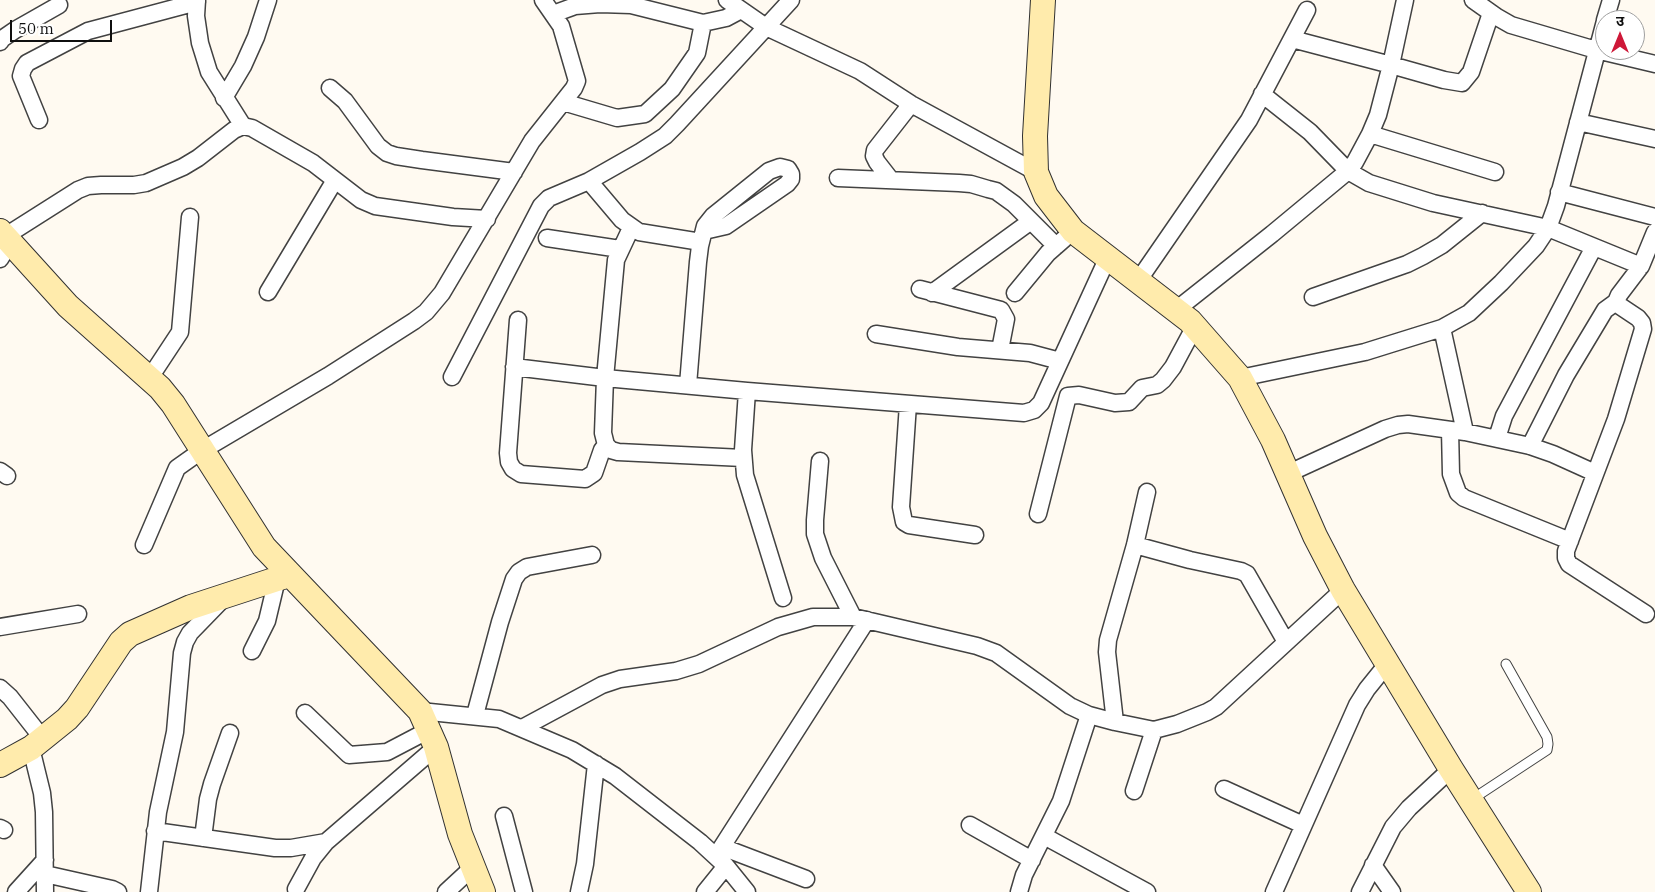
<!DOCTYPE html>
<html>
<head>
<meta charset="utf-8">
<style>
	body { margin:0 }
	#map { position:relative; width:1655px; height:892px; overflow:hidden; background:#fffaf1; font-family:"IBM Plex Serif","Noto Sans Devanagari",serif }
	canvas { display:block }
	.north { position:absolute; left:1595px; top:10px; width:50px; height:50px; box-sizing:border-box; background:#fff; border:1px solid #9f9f9f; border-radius:50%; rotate:0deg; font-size:14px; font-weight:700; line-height:20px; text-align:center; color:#0f0f0f }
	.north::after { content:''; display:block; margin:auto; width:18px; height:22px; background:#ce1838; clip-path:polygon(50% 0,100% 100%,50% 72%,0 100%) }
	.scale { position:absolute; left:10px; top:20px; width:102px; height:22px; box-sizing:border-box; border:2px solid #0f0f0f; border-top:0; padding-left:6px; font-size:15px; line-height:18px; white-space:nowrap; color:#0f0f0f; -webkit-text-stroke:4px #fff; paint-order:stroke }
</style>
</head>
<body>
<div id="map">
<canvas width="1655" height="892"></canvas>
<div class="north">उ</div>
<div class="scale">50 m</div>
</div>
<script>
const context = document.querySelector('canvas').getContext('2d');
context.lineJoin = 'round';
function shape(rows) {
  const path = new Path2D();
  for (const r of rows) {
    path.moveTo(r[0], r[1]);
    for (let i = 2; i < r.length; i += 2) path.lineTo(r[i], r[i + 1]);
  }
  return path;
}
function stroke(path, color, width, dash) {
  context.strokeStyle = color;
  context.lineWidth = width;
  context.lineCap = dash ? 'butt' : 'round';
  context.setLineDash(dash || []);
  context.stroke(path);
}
const lane = shape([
	[1471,800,1547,750,1548,744,1547,737,1506,664]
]);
const street = shape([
	[197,0,196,16,200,43,209,72,243,126],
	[727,0,766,27,860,71,911,104,1036,172],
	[1473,0,1497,17,1511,25,1596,50,1655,64],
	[553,14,575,6,600,4,631,5,703,23,726,18,741,10],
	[1605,20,1611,0],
	[1292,39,1391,65,1444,80,1462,83,1471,72,1491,13],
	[0,42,2,39,15,30,59,5],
	[330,88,345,101,378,146,387,153,396,156,422,160,514,172],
	[1262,94,1310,132,1348,171,1369,183,1433,203,1548,228,1641,266],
	[224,98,243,66,256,37,268,0],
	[563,102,617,118,645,114,672,89,697,53,703,23],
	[39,120,21,76,23,69,27,63,88,31,197,2],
	[1578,122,1655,139],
	[1370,134,1495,172],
	[838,178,959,183,971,184,988,189,996,191,1014,204,1056,246],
	[891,180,877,162,874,156,875,150,911,104],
	[589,181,622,220,639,232,701,242],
	[1559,192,1655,217],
	[631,228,616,260,605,378,603,433,606,445,611,450,618,452,743,458],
	[4,237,78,190,88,186,101,185,134,185,146,183,183,167,198,158,234,130,243,126,252,128,313,163,361,200,375,206,453,217,487,219],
	[547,238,620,249],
	[0,259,10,243],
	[1138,281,1249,120,1307,10],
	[920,289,1001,310,1006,319,1000,350],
	[268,292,335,180],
	[932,293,1031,221],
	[1015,293,1048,253,1064,239],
	[1313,297,1407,264,1423,256,1442,245,1482,213],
	[1176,310,1272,234,1348,171,1355,162,1370,134,1378,115,1391,65,1405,0],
	[518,320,508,453,509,462,513,469,521,474,585,479,594,473,602,450,606,445],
	[1442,328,1465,432],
	[876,334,958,347,1030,353,1060,361],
	[514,367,605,378,747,391,1024,413,1034,410,1041,403,1108,257],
	[452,377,541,206,549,198,589,181,640,152,665,136,677,124,791,0],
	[1240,378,1365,352,1442,328,1469,313,1501,283,1536,246,1548,228,1556,206,1605,21],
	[149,379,180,332,190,217],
	[688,385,698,262,700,246,705,226,713,216,769,171,780,167,788,169,791,174,791,179,787,184,726,226,704,231],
	[747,391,743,450,745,475,783,598],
	[908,404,901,507,904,522,909,525,975,535],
	[1450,430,1451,474,1458,493,1464,498,1570,541],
	[1497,438,1504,416,1594,247],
	[1530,446,1566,375,1605,310,1616,302],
	[820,461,815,520,815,534,823,558,853,617],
	[0,471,7,476],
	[1287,474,1385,429,1398,425,1408,424,1465,432,1530,446,1553,454,1595,473],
	[1038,514,1068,396,1079,395,1115,403,1129,402,1142,388,1157,385,1163,380,1173,367,1195,326],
	[144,545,177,468,201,451,328,376,414,321,426,312,442,293,532,141,574,88,577,81,561,26,543,0],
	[1135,545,1190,560,1241,571,1247,574,1286,642],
	[1646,614,1569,564,1566,558,1566,551,1616,419,1643,329,1642,323,1638,318,1620,306,1616,302,1619,295,1641,266,1655,232],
	[0,627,78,614],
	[252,651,267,621,277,579],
	[0,688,10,697,43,739],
	[420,711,499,719,572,750,615,776,700,842,726,866,747,892],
	[305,713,349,755,387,752,429,730],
	[475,715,500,622,514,579,519,572,527,567,592,555],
	[1115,722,1107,652,1108,640,1135,545,1147,492],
	[522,728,602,685,620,679,676,671,699,664,778,627,813,617,853,617,977,646,996,653,1070,706,1089,715,1115,722,1154,730,1177,724,1207,712,1216,707,1343,590],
	[31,748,42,793,44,812,45,892],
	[1224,789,1303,825],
	[1134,791,1154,730],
	[504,816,524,892],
	[970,825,1032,860],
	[0,828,4,830],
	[155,831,275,848,291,848,326,842],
	[1044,836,1147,892],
	[203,838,208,799,212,784,230,733],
	[722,847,806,879],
	[716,856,867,620],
	[1373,865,1392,892],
	[45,874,112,889,118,892],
	[296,889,313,858,326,842,436,747],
	[16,892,45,860],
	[149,892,158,812,175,732,182,653,185,642,190,633,224,598],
	[446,892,473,867],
	[579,892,585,864,596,764],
	[705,892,726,866],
	[1019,892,1024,875,1061,801,1089,715],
	[1274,892,1357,705,1367,689,1388,663],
	[1360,892,1393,827,1409,808,1451,769]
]);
const secondary = shape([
	[1043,0,1035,136,1036,172,1046,196,1073,231,1190,321,1240,378,1273,440,1315,536,1343,590,1451,769,1529,892],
	[0,231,68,306,160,388,173,404,264,547,420,711,436,747,460,834,483,892],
	[0,765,31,748,67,719,77,708,121,642,130,634,191,607,289,575]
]);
stroke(lane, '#424242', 11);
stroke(street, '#424242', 19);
stroke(secondary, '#313131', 26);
stroke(lane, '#fff', 9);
stroke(street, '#fff', 16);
stroke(secondary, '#ffebac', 24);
</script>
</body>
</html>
